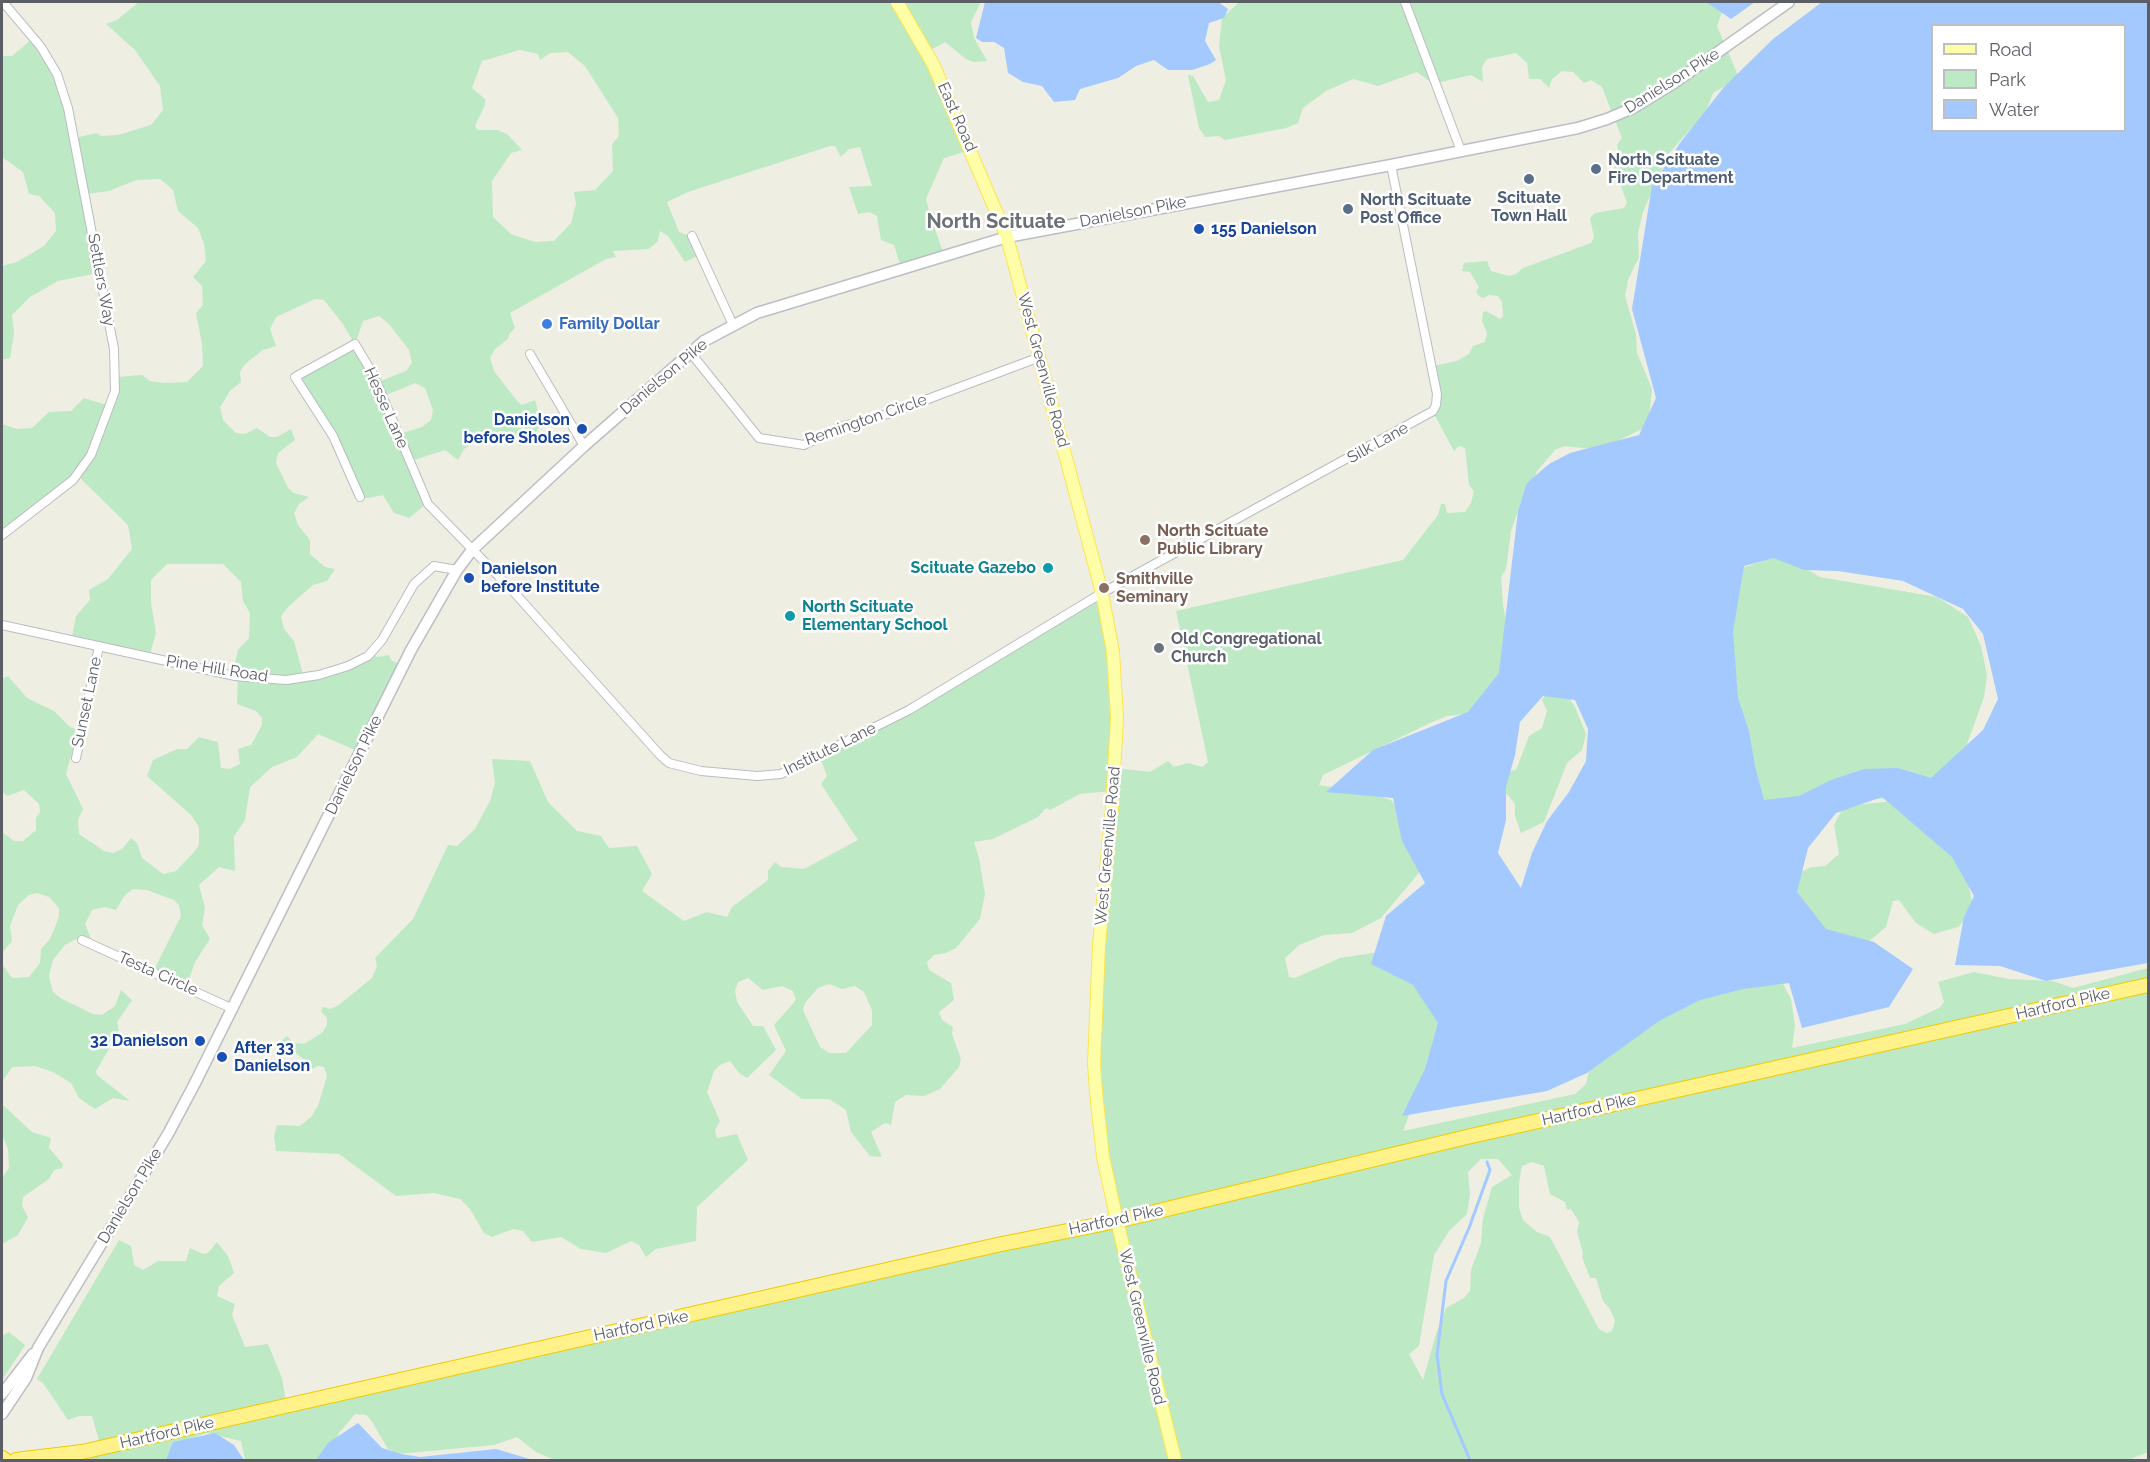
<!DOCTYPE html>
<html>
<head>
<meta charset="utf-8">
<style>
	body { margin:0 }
	#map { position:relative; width:2150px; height:1462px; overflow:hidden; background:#efeee3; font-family:Raleway,sans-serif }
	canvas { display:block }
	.frame { position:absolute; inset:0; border:3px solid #5b5e65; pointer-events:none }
	.legend { position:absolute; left:1931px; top:24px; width:195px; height:108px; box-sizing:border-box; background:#fff; border:2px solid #bdbfc1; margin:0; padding:8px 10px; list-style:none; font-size:18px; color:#5b5e65 }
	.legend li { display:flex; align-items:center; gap:12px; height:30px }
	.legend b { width:30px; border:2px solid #bdbfc1 }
</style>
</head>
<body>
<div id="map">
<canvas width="2150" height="1462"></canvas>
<div class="frame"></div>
<ul class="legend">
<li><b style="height:8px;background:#fffea8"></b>Road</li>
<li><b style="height:16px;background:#bde9c4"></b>Park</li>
<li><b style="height:16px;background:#a3c9ff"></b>Water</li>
</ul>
</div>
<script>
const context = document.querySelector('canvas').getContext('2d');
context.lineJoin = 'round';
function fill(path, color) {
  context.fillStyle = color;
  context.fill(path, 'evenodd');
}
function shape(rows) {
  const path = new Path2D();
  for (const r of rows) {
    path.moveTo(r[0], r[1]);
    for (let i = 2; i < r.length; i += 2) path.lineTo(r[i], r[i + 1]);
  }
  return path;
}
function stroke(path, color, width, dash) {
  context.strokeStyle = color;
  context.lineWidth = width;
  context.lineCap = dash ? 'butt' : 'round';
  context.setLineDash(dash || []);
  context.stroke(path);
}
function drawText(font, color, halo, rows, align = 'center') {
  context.font = font + ' Raleway,sans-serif';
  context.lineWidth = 5;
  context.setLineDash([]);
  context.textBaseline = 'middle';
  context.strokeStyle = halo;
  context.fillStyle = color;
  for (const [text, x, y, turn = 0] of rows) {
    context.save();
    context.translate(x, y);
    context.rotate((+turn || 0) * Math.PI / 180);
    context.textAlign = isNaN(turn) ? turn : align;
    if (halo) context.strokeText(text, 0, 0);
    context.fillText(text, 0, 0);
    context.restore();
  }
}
fill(shape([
	[139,2,981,2,971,22,974,38,987,61,973,62,966,59,945,42,927,52,970,150,944,158,926,199,929,210,936,214,935,229,944,255,901,268,894,245,881,240,877,216,869,212,858,214,849,187,872,186,860,147,849,149,841,157,835,146,830,146,688,192,667,202,679,232,692,237,699,255,685,262,668,236,660,231,658,241,649,249,613,251,616,257,606,259,510,313,515,328,509,334,508,339,495,349,490,358,494,371,517,401,522,405,535,400,541,423,535,434,520,446,511,439,498,442,478,440,464,449,458,460,445,450,411,461,426,504,409,518,394,513,383,495,368,498,360,497,333,437,296,379,354,345,378,382,406,371,412,363,409,350,389,324,379,316,363,321,355,345,343,324,324,300,315,299,276,317,270,329,276,346,263,350,245,364,240,372,241,382,230,391,220,407,223,420,236,433,245,434,257,428,270,437,277,437,291,429,295,440,278,453,276,463,288,488,294,493,309,497,299,504,294,513,298,525,310,540,310,554,325,567,335,569,327,581,313,585,289,606,281,616,284,629,294,641,304,678,373,653,377,657,389,655,391,660,399,664,357,751,318,734,297,757,272,767,250,787,245,820,234,836,235,871,219,867,199,885,205,908,202,925,210,939,195,962,186,988,153,972,181,916,179,905,174,900,147,890,133,889,125,895,116,910,105,907,92,910,85,924,93,944,76,939,65,945,53,960,49,976,53,992,62,999,93,1014,102,1015,115,1006,121,990,132,1000,117,1022,119,1032,96,1071,97,1075,130,1101,113,1098,95,1109,79,1098,71,1083,53,1072,35,1066,12,1067,2,1082,2,832,14,841,23,841,36,830,36,818,40,812,39,804,24,790,7,796,2,791,2,679,8,676,27,698,54,711,70,727,78,730,66,774,83,809,78,820,79,834,104,851,113,853,122,849,131,838,137,843,142,858,163,874,176,871,195,851,199,845,199,827,191,815,147,776,153,760,177,749,187,749,199,737,218,742,221,768,230,769,240,764,238,749,251,745,262,725,262,718,256,711,237,704,238,678,232,675,238,650,249,638,250,613,243,601,241,582,223,564,167,564,151,580,151,603,156,633,149,658,71,642,76,616,90,600,89,590,108,579,132,549,128,525,78,476,2,536,2,424,17,429,32,428,49,412,71,411,84,398,110,406,117,377,142,375,150,381,164,383,187,382,203,366,202,344,196,313,203,305,202,286,193,277,206,261,204,244,198,228,178,211,173,190,160,179,136,180,109,191,87,194,98,273,58,281,30,297,12,315,14,333,10,358,2,360,2,266,17,262,44,246,56,231,55,213,39,196,29,194,23,172,2,157,2,56,12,56,32,39,57,74,75,138,96,133,101,136,118,135,151,125,163,110,160,86,135,50,106,24,117,20],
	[520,50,538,54,540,60,550,53,568,52,585,66,618,118,619,136,612,144,613,171,595,190,574,192,576,204,571,223,554,241,535,242,511,234,493,217,492,181,511,153,522,150,507,134,497,130,478,130,475,126,485,105,485,99,472,88,482,61],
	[415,383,425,388,433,410,431,420,422,427,399,434,384,396],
	[37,893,49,897,59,908,59,917,50,939,41,949,40,963,29,977,12,978,2,964,3,952,12,941,10,926,18,905,29,895],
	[1239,2,1716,2,1723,9,1717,26,1739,78,1713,93,1706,112,1669,153,1643,212,1638,233,1639,257,1628,280,1625,296,1636,334,1637,353,1652,389,1649,418,1644,428,1599,450,1565,446,1555,450,1537,471,1533,484,1521,502,1511,531,1506,569,1501,577,1503,605,1510,641,1499,676,1468,714,1447,716,1430,723,1323,775,1319,785,1370,793,1391,800,1436,860,1418,874,1381,918,1352,933,1324,935,1299,945,1285,958,1289,977,1295,978,1340,958,1379,952,1455,995,1403,1131,1575,1094,1586,1084,1591,1062,1699,988,1783,984,1791,999,1795,1026,1792,1048,1905,1024,1939,1008,1944,1002,1938,982,1974,972,2009,979,2053,981,2073,988,2148,968,2148,1452,2128,1460,555,1460,536,1452,517,1437,494,1445,397,1454,388,1449,371,1420,366,1415,355,1414,339,1433,326,1460,245,1460,241,1441,206,1433,176,1444,169,1460,91,1460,88,1449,100,1444,92,1416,79,1416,68,1420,43,1383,37,1379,119,1240,131,1246,134,1265,143,1270,158,1261,186,1261,190,1248,203,1254,208,1253,217,1242,228,1256,234,1273,219,1286,217,1296,235,1304,232,1315,245,1347,268,1344,282,1378,286,1402,1115,1218,1097,1109,1112,791,1080,794,1050,810,1046,808,1038,817,993,839,974,842,979,858,985,894,980,919,956,948,946,953,934,955,927,962,929,970,951,983,954,1000,939,1012,942,1020,953,1027,952,1034,961,1059,959,1067,940,1089,924,1096,906,1095,895,1102,891,1125,885,1123,871,1132,882,1157,870,1156,851,1132,846,1110,829,1099,802,1099,769,1075,786,1051,774,1025,796,1000,793,991,782,986,763,990,748,978,738,982,735,991,737,1002,753,1026,763,1026,776,1050,747,1078,739,1073,730,1061,720,1065,714,1071,707,1092,720,1121,715,1130,717,1138,737,1134,748,1160,697,1207,696,1241,656,1249,646,1257,639,1245,631,1241,606,1253,581,1249,561,1237,532,1242,523,1231,513,1229,492,1237,484,1233,470,1209,460,1199,434,1193,396,1196,339,1154,276,1151,274,1136,277,1125,300,1126,311,1117,318,1106,327,1076,324,1067,318,1066,312,1069,309,1063,280,1042,287,1036,294,1043,304,1044,322,1033,327,1025,327,1018,321,1011,323,1007,330,1009,339,1005,372,978,377,966,375,958,413,919,448,845,457,846,475,829,490,801,495,783,492,759,530,761,548,802,577,831,601,836,609,848,637,846,652,874,642,891,684,921,707,912,727,917,732,907,768,880,768,871,775,862,781,867,804,869,858,840,821,784,827,776,818,752,923,697,1102,595,1116,768,1150,772,1168,761,1174,767,1188,763,1202,767,1208,762,1176,611,1403,560,1438,515,1441,504,1445,504,1447,513,1465,512,1471,503,1474,491,1469,485,1465,448,1459,446,1454,451,1434,414,1433,366,1457,361,1469,354,1473,346,1485,342,1487,333,1482,321,1483,312,1486,311,1500,319,1503,316,1502,302,1498,296,1489,295,1483,298,1479,296,1476,292,1479,287,1470,272,1462,271,1464,263,1487,261,1491,271,1509,276,1516,274,1523,268,1591,243,1594,237,1590,218,1595,213,1624,208,1627,203,1614,167,1620,160,1617,145,1622,138,1602,87,1591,80,1584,83,1573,72,1562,71,1552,79,1549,88,1540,79,1529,79,1527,63,1516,53,1487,59,1482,67,1483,82,1471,75,1433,84,1417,72,1378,86,1353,79,1326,91,1303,108,1298,123,1286,128,1225,140,1219,136,1205,137,1199,128,1188,75,1193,76,1208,102,1219,100,1226,80,1219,46,1222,18],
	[829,984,842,989,855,986,864,992,872,1010,872,1025,846,1053,829,1053,820,1047,803,1010,805,1003,818,988],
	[1481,1159,1498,1159,1512,1175,1492,1187,1483,1218,1481,1243,1471,1270,1470,1291,1464,1298,1446,1308,1436,1334,1423,1380,1409,1354,1419,1346,1434,1255,1449,1231,1467,1214,1470,1195,1468,1172],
	[1532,1162,1544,1166,1550,1194,1565,1202,1567,1210,1571,1209,1579,1222,1577,1232,1583,1253,1582,1257,1590,1278,1596,1278,1603,1301,1610,1309,1615,1321,1612,1331,1607,1333,1599,1329,1550,1237,1537,1232,1523,1220,1519,1208,1519,1183,1522,1166],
	[1782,555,1820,577,1937,597,1968,617,1981,646,1987,675,1984,697,1962,758,1940,782,1899,798,1874,799,1764,824,1741,781,1729,616,1738,569],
	[1562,688,1575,707,1586,734,1582,750,1567,763,1544,822,1521,833,1515,816,1515,804,1507,794,1500,792,1504,772,1516,770,1529,736,1542,728,1547,711,1542,700,1547,692],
	[1893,801,1939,819,1966,873,1972,902,1965,920,1958,927,1934,934,1916,923,1899,900,1893,901,1886,927,1866,944,1822,964,1785,879,1812,867,1825,866,1839,854,1834,825,1844,806],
	[2,1104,32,1132,51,1138,49,1148,63,1164,62,1168,54,1170,49,1179,23,1197,22,1206,28,1217,18,1235,2,1244,2,1178,9,1168,8,1149,2,1134],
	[9,1332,25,1345,2,1380,2,1336]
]), '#bde9c4');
fill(shape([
	[985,2,1218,2,1228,9,1224,18,1209,23,1205,41,1216,60,1210,64,1192,70,1168,70,1154,60,1136,66,1118,78,1080,89,1075,100,1054,102,1042,86,1023,82,1008,73,1004,48,994,42,982,42,976,38],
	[1706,2,1755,2,1731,19],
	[1822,2,2148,2,2148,963,2046,981,2000,966,1955,965,1964,917,1974,896,1952,857,1882,797,1836,813,1808,848,1797,892,1826,929,1874,942,1913,969,1889,1007,1802,1028,1789,983,1743,989,1700,1000,1659,1021,1587,1073,1547,1091,1402,1116,1425,1069,1438,1023,1413,985,1371,964,1386,916,1425,883,1402,841,1393,798,1326,792,1373,750,1468,712,1499,673,1518,511,1527,483,1549,464,1570,453,1639,435,1656,398,1632,309,1652,186,1680,143,1724,87,1773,39],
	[1932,26,2124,26,2124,130,1932,130],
	[1774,558,1804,570,1838,571,1903,581,1963,609,1983,634,1998,699,1983,730,1931,778,1898,768,1864,769,1831,780,1799,796,1764,800,1755,766,1749,731,1738,698,1733,632,1744,566],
	[1543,696,1575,700,1588,729,1586,761,1569,792,1547,821,1532,853,1521,888,1498,853,1506,820,1506,787,1515,755,1520,722],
	[358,1423,382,1448,401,1454,420,1457,496,1449,533,1460,316,1460,328,1443],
	[215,1433,234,1445,244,1460,166,1460,173,1442]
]), '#a3c9ff');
stroke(shape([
	[1470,1460,1442,1394,1437,1355,1446,1281,1469,1228,1490,1170,1487,1162]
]), '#a3c9ff', 3);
const street = shape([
	[1405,2,1461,151],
	[692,236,733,325],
	[690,352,759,438,804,445,843,426,888,414,1040,357],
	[530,354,584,446],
	[360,497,333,436,295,377,355,344,373,374,428,504,512,590,660,755,669,763,701,771,757,776,781,774,909,710,1102,593,1433,411,1436,405,1437,394,1391,165],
	[2,535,73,480,91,455,115,391,114,349,68,108,57,74,41,47,3,2],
	[2,625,235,676,286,680,319,675,348,666,368,656,382,640,414,584,434,566,457,570],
	[76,758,99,646],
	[82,940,233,1009]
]);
const secondary = shape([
	[2,1394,33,1354],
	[2,1414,26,1378,38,1348,168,1134,194,1085,411,650,457,570,472,550,584,446,704,341,757,313,1007,237,1391,165,1578,128,1607,119,1633,108,1674,83,1789,2]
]);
const primary = shape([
	[897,2,933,64,1007,237,1102,593,1113,652,1117,718,1112,807,1099,945,1094,1063,1096,1092,1103,1157,1117,1221,1175,1460]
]);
const highway = shape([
	[2,1458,5,1460],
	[16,1460,82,1452,997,1245,1117,1221,1471,1136,2148,985]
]);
stroke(street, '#bbbcc3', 10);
stroke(secondary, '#bbbec5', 13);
stroke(primary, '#fce54f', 14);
stroke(highway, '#f2ca00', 16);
stroke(street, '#fff', 8);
stroke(secondary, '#fff', 10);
stroke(primary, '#fffea8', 12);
stroke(highway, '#fff28a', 14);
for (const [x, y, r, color] of [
	[1596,169,6,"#5c6f8a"],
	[1529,179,6,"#5c6f8a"],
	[1348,209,6,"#5c6f8a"],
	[1199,229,6,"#1a4fb4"],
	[547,324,6,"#3f7fe0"],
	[582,429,6,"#1a4fb4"],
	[1145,540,6,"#8d6e63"],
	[1048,568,6,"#0f9aa8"],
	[469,578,6,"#1a4fb4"],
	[1104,588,6,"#8d6e63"],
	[790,616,6,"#0f9aa8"],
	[1159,648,6,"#6b7280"],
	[200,1041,6,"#1a4fb4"],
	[222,1057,6,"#1a4fb4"]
]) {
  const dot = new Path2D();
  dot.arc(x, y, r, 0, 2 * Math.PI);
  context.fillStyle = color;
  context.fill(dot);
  stroke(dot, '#fff', 2);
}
drawText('16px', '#5b5e65', '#fff', [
	["Danielson Pike",1672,81,-32],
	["East Road",957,117,66],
	["Danielson Pike",1133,212,-11],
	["Settlers Way",101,280,80],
	["West Greenville Road",1043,370,75],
	["Danielson Pike",664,377,-40],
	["Hesse Lane",386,408,66],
	["Remington Circle",866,420,-19],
	["Silk Lane",1378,443,-29],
	["Pine Hill Road",217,669,9],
	["Sunset Lane",87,702,-78],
	["Institute Lane",830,749,-26],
	["Danielson Pike",354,765,-64],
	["West Greenville Road",1108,846,-85],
	["Testa Circle",158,974,24],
	["Hartford Pike",2063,1004,-13],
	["Hartford Pike",1589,1110,-13],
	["Danielson Pike",130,1196,-59],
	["Hartford Pike",1116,1220,-12],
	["Hartford Pike",641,1326,-12],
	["West Greenville Road",1142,1327,77],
	["Hartford Pike",167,1433,-13]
]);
drawText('bold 16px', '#4e5e75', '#fff', [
	["North Scituate",1608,160],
	["Fire Department",1608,178],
	["Scituate",1529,198,"center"],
	["Town Hall",1529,216,"center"],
	["North Scituate",1360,200],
	["Post Office",1360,218]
], 'left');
drawText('bold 16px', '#164399', '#fff', [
	["155 Danielson",1211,229],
	["Danielson",570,420,"right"],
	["before Sholes",570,438,"right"],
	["Danielson",481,569],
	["before Institute",481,587],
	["32 Danielson",188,1041,"right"],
	["After 33",234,1048],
	["Danielson",234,1066]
], 'left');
drawText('bold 16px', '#366cbe', '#fff', [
	["Family Dollar",559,324]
], 'left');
drawText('bold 16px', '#785e54', '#fff', [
	["North Scituate",1157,531],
	["Public Library",1157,549],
	["Smithville",1116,579],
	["Seminary",1116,597]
], 'left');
drawText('bold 16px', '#0d838f', '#fff', [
	["Scituate Gazebo",1036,568],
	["North Scituate",802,607,"left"],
	["Elementary School",802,625,"left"]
], 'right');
drawText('bold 16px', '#5b616d', '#fff', [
	["Old Congregational",1171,639],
	["Church",1171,657]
], 'left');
drawText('bold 20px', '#6c7077', '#fff', [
	["North Scituate",996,222]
]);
</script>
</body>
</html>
